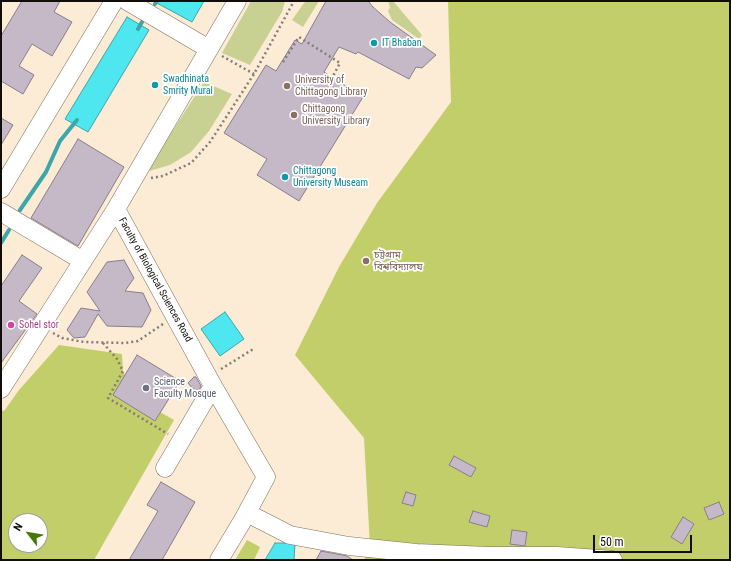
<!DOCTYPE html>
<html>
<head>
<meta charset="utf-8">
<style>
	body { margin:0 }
	#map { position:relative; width:731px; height:561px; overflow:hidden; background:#fef7ed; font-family:"Roboto Condensed",sans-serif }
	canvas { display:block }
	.frame { position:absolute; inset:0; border:2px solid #110d08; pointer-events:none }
	.north { position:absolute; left:8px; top:513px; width:40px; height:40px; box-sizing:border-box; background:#fff; border:1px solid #a09e9c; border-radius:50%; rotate:301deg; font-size:11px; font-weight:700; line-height:16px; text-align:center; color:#110d08 }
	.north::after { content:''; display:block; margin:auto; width:14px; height:18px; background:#447907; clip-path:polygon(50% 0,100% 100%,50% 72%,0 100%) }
	.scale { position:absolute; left:593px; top:535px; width:99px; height:18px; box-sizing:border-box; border:2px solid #110d08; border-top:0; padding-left:5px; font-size:12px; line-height:14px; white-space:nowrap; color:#110d08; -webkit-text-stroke:3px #fff; paint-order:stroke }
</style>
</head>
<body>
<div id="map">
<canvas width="731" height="561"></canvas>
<div class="frame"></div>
<div class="north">N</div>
<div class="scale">50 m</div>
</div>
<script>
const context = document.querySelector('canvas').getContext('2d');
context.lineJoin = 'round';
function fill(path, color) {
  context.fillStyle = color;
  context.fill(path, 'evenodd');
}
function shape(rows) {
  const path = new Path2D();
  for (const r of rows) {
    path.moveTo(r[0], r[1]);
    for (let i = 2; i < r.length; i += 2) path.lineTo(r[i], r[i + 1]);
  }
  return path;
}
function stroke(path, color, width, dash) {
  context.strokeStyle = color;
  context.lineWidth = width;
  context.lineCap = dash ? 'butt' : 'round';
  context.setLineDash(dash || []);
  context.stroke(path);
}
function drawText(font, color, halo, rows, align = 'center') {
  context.font = font + ' "Roboto Condensed","Noto Sans Bengali",sans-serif';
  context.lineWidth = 3.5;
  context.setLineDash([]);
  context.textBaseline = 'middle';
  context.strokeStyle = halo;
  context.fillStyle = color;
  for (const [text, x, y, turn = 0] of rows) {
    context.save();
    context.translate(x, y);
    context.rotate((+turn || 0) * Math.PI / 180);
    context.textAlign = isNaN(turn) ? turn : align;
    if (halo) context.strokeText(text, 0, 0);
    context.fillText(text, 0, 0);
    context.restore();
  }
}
fill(shape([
	[1,1,730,1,730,560,1,560],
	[16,521,40,521,40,545,16,545]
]), '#fcecd5');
fill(shape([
	[251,1,285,1,282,12,250,65,222,53],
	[307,1,319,1,303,27,292,20,304,3],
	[388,1,393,1,410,21,422,35,419,39,392,20,388,11,390,7],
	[204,82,232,94,209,131,191,152,170,165,146,172]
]), '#c8d192');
fill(shape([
	[448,1,730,1,730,560,364,560,370,546,364,438,295,355,339,267,377,203,451,102],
	[59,345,122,354,123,371,137,399,174,420,94,560,1,560,1,410,4,411,19,390],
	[16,521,40,521,40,545,16,545],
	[247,540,260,547,254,560,235,560]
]), '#c2ce6a');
const water = shape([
	[153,1,204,1,192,22,153,1],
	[127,17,149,30,88,132,65,119,127,17],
	[225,312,244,339,220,356,201,329,225,312],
	[275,543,295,543,294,560,265,560,275,543]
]);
fill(water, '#4ee7f0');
stroke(water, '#3ca6aa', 1);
stroke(shape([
	[155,4,157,1],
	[138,29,142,22],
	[20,210,46,172,60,141,77,120],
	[1,243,9,230]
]), '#3ca6aa', 4);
const building = shape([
	[22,1,60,1,54,12,72,22,52,56,32,44,19,66,34,75,23,94,1,81,1,36,22,1],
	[326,1,368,1,373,7,390,22,436,55,422,68,416,67,409,79,358,52,356,54,339,47,324,72,363,97,299,201,257,175,267,159,224,133,266,65,276,71,295,40,302,44,326,1],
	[1,118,13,125,1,145,1,118],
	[78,139,124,167,78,246,31,218,78,139],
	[22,255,42,268,19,301,37,314,1,363,1,286,22,255],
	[124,260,134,278,125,291,143,293,151,310,142,327,107,326,98,314,85,337,74,338,67,330,81,308,100,311,87,292,107,262,124,260],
	[137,355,180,381,155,421,113,395,137,355],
	[194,377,196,377,201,386,199,390,193,389,188,383,194,377],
	[454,456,476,468,471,477,449,465,454,456],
	[161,482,195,502,162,560,129,560,158,511,147,505,161,482],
	[406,492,416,495,413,506,402,503,406,492],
	[719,502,724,514,709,520,704,508,719,502],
	[473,511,490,516,487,527,469,522,473,511],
	[683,517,694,524,682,544,671,537,683,517],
	[512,530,527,532,525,546,510,544,512,530],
	[321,551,347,556,353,560,316,560,321,551]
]);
fill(building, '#c5b9c8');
stroke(building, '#897e8d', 1);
const minor = shape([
	[127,1,209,49],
	[1,189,114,1],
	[116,209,213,386,266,477,243,520,219,560],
	[1,212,83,261],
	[1,389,116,209,237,1],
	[165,468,213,386],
	[247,513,290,535,349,546,416,553,489,556,557,556,613,560]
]);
stroke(minor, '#7a7061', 19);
stroke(shape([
	[222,56,254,74],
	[283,62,299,37,340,63,332,78],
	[151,178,163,176,191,163,210,142,254,74,294,1],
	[53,333,62,338,84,342,125,343,138,341,163,324],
	[103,343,117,359,123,371,108,398,168,434],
	[221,369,255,348]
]), '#827d76', 2.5, [2, 3]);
stroke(minor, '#fff', 18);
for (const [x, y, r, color] of [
	[374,43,4,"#0f9aa8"],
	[155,85,4,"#0f9aa8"],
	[287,86,4,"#8d6e63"],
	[294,115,4,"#8d6e63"],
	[285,177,4,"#0f9aa8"],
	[366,261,4,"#8d6e63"],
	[11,325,4,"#d1479c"],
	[146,388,4,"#6b7280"]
]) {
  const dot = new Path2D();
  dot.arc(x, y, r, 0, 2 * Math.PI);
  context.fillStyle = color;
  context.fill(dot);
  stroke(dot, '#fff', 1.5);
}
drawText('10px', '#0d838f', '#fff', [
	["IT Bhaban",382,43],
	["Swadhinata",163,79],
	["Smrity Mural",163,91],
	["Chittagong",293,171],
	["University Museam",293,183]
], 'left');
drawText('10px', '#785e54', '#fff', [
	["University of",295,80],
	["Chittagong Library",295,92],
	["Chittagong",302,109],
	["University Library",302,121],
	["চট্টগ্রাম",374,255],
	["বিশ্ববিদ্যালয়",374,267]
], 'left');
drawText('10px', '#110d08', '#fff', [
	["Faculty of Biological Sciences Road",155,280,61]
]);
drawText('10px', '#b23c85', '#fff', [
	["Sohel stor",19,325]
], 'left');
drawText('10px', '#5b616d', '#fff', [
	["Science",154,382],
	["Faculty Mosque",154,394]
], 'left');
</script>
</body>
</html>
